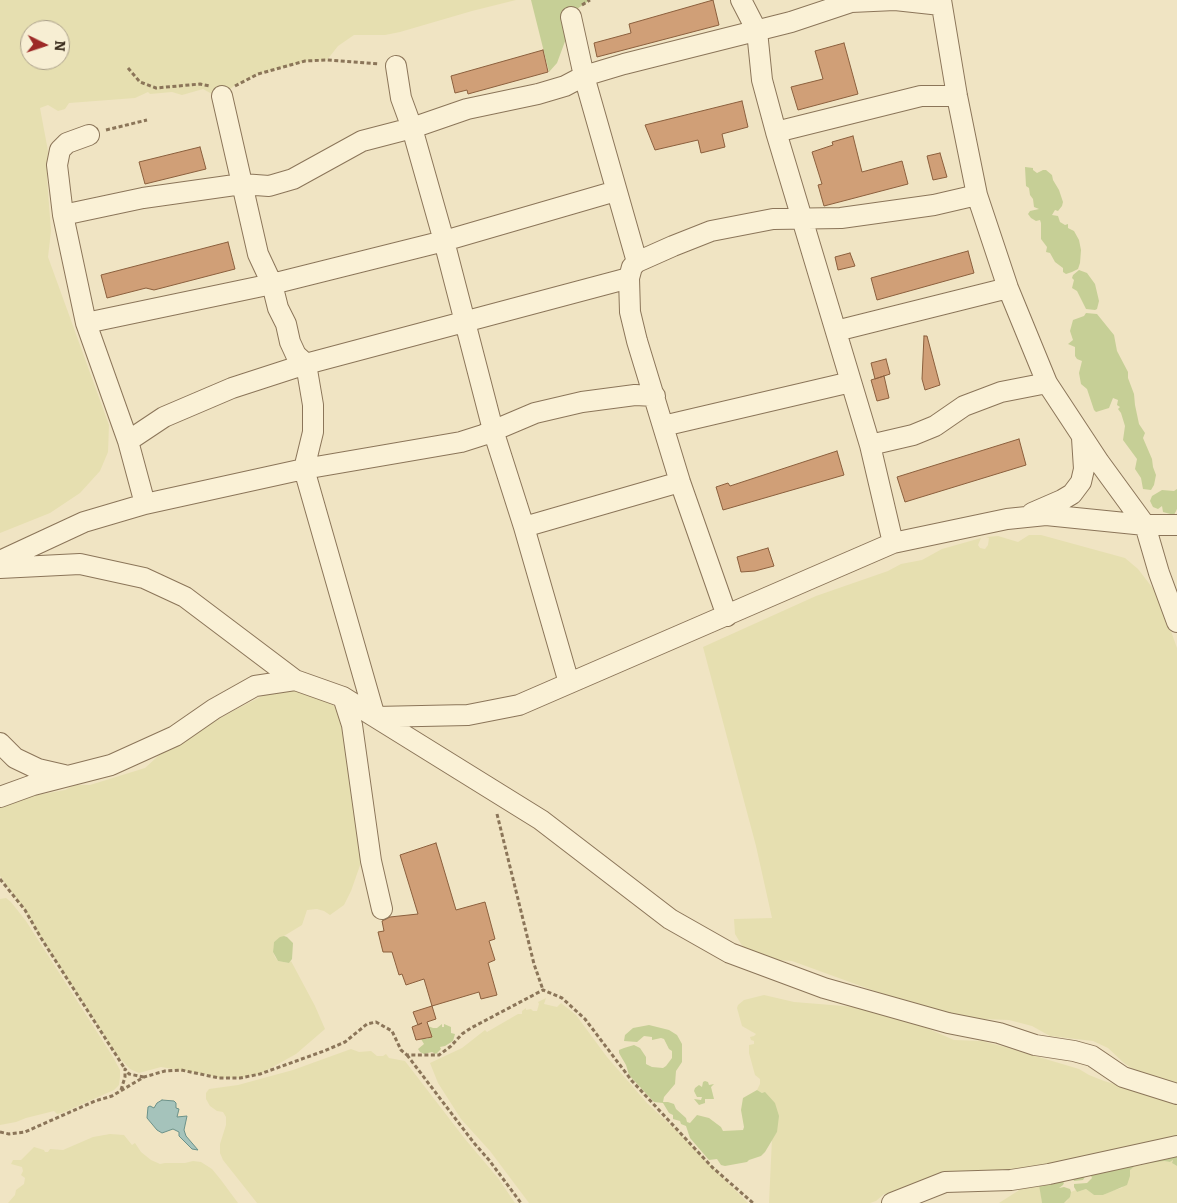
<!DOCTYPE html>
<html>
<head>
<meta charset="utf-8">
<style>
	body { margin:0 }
	#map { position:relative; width:1177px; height:1203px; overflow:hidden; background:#f0e4c3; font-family:Bitter,serif }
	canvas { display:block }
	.north { position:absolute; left:20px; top:20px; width:50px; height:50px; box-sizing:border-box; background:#f7eed3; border:1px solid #aba08a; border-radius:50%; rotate:94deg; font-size:14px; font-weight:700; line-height:20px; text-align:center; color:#3a2c1d }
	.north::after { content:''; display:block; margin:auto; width:18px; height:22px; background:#9d2926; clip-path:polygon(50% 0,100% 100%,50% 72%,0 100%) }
</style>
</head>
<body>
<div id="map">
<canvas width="1177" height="1203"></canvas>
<div class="north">N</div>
</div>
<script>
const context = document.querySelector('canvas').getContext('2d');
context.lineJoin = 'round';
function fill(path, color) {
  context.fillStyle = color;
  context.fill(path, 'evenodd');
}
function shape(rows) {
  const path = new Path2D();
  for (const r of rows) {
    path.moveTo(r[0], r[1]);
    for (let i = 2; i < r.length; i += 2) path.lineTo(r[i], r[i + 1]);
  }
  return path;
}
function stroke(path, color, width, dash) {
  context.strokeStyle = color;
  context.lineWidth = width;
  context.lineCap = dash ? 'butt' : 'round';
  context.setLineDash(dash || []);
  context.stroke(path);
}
fill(shape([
	[0,0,516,0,472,11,400,32,385,35,354,35,338,46,327,60,308,61,258,74,234,86,222,96,212,94,203,89,182,95,172,92,150,94,148,92,135,98,69,103,65,109,58,111,48,105,40,108,48,151,47,178,51,231,48,257,109,425,108,452,100,471,80,493,50,513,0,533],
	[30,30,60,30,60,60,30,60],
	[1029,535,1041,535,1125,558,1138,569,1158,595,1177,648,1177,1086,1145,1077,1124,1063,1108,1048,1093,1041,1050,1036,1032,1026,1009,1020,983,1019,973,1017,958,1017,916,1006,792,961,763,959,749,953,741,944,735,934,734,919,772,918,756,846,703,647,816,596,888,571,901,564,922,560,942,549,981,538,978,545,980,548,985,549,988,545,989,538,986,537,998,536,1018,542],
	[291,689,326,700,339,710,347,737,364,854,351,891,344,905,330,915,324,911,317,909,307,910,302,925,274,942,273,952,275,957,278,961,289,963,291,961,315,1006,325,1029,296,1054,260,1074,240,1078,219,1078,204,1074,161,1067,139,1073,130,1069,116,1054,41,938,26,912,0,876,0,808,26,797,65,790,75,785,90,785,145,768,168,747,235,710,270,692],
	[6,898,11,902,26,921,113,1057,120,1070,120,1077,119,1085,114,1090,62,1113,57,1114,54,1111,26,1118,16,1122,0,1125,0,899],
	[764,995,794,1002,856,1007,913,1022,954,1040,982,1041,1005,1047,1079,1069,1089,1075,1104,1081,1177,1102,1177,1139,895,1194,884,1194,876,1201,870,1203,769,1203,772,1139,777,1132,762,1093,757,1090,760,1084,760,1079,755,1075,749,1053,749,1045,754,1044,754,1041,751,1040,750,1037,754,1036,756,1034,742,1026,737,1008,738,1005,744,1000],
	[546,998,544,1004,557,1007,561,1003,576,1015,607,1057,647,1103,680,1134,748,1203,529,1203,490,1151,461,1119,438,1083,430,1063,462,1048,485,1030,487,1032,518,1014,522,1014,522,1011,526,1008,526,1010,531,1009,533,1011,537,1011,539,1004,538,1002],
	[351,1049,359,1052,371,1051,377,1056,383,1056,386,1054,389,1058,405,1061,465,1139,498,1178,515,1203,257,1203,223,1160,220,1153,220,1144,226,1125,226,1117,223,1112,217,1111,210,1106,206,1099,206,1093,209,1089,238,1085,293,1070],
	[110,1134,124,1135,132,1145,135,1143,141,1152,151,1160,160,1164,165,1163,185,1163,193,1161,201,1162,212,1169,221,1180,238,1203,8,1203,15,1195,16,1190,24,1184,25,1178,21,1175,23,1171,22,1167,11,1164,13,1160,21,1160,34,1147,44,1150,45,1152,48,1152,50,1149,63,1150,93,1137],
	[1173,1160,1172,1163,1177,1166,1177,1203,1064,1203,1067,1201,1071,1192,1076,1190,1077,1192,1086,1189,1094,1195,1103,1195,1114,1190,1122,1188,1130,1170,1136,1165,1164,1161,1170,1162],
	[1039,1185,1040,1188,1042,1203,999,1203,1024,1187]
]), '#e6dfb0');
fill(shape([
	[527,0,590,0,577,9,557,63,549,72,531,0],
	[1025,167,1033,168,1033,170,1037,173,1043,170,1046,170,1052,175,1053,180,1059,190,1063,202,1062,206,1058,211,1055,210,1052,215,1058,216,1060,222,1065,225,1068,224,1068,228,1074,231,1079,240,1081,250,1080,263,1078,269,1072,272,1066,274,1063,272,1063,268,1055,262,1050,253,1046,252,1047,247,1041,239,1041,223,1040,220,1036,221,1031,218,1028,214,1030,211,1039,209,1034,207,1033,199,1030,195,1029,188,1026,186],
	[1079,270,1087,273,1095,284,1099,301,1097,309,1095,310,1086,309,1077,291,1072,288,1074,280,1072,278,1073,275],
	[1086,313,1097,314,1114,335,1117,351,1128,372,1128,378,1134,394,1135,405,1139,424,1145,433,1143,438,1152,459,1153,467,1156,475,1154,485,1151,490,1143,489,1141,478,1135,469,1137,459,1123,440,1125,426,1121,413,1118,409,1120,407,1117,405,1118,400,1113,398,1109,408,1096,412,1094,410,1087,389,1081,384,1079,373,1082,361,1077,359,1075,356,1075,347,1068,344,1073,340,1070,331,1073,320,1084,316],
	[1177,489,1177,509,1174,515,1163,512,1162,506,1158,509,1153,507,1150,501,1152,496,1162,490,1174,491],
	[284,936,287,937,293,943,292,959,289,963,278,961,273,952,274,942,280,937],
	[442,1024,442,1027,444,1027,444,1024,451,1027,451,1033,455,1034,453,1041,445,1046,440,1047,441,1049,436,1054,432,1052,424,1054,420,1052,418,1049,424,1044,421,1039,422,1037,427,1039,429,1037,426,1028,428,1026,433,1028,437,1028],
	[649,1025,669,1030,677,1035,682,1044,682,1062,676,1071,675,1084,664,1097,663,1102,668,1102,674,1104,676,1109,686,1118,687,1122,690,1123,697,1115,709,1118,721,1127,723,1131,743,1130,744,1127,741,1110,743,1098,757,1090,762,1093,765,1092,775,1103,779,1116,777,1132,765,1152,761,1156,749,1160,747,1162,725,1166,721,1165,717,1159,709,1160,690,1138,686,1126,681,1124,680,1121,673,1119,673,1115,669,1113,663,1103,654,1102,629,1075,626,1065,619,1053,619,1050,624,1048,634,1045,640,1048,646,1057,646,1064,652,1067,663,1068,666,1066,672,1058,672,1051,669,1049,664,1039,661,1038,652,1040,652,1037,644,1036,637,1042,624,1041,625,1035,633,1028],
	[705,1081,708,1082,709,1085,714,1084,711,1087,714,1099,705,1099,705,1103,699,1105,694,1099,701,1100,702,1097,697,1097,694,1091,695,1088,699,1085,702,1087,703,1082],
	[1177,1154,1177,1166,1172,1163,1173,1160,1170,1162,1164,1161,1136,1165,1130,1170,1130,1176,1127,1185,1103,1195,1094,1195,1086,1189,1077,1192,1074,1187,1074,1184,1087,1183,1092,1178,1091,1176,1086,1175,1083,1180,1074,1181,1072,1177,1079,1172],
	[1060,1179,1064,1183,1063,1185,1059,1188,1064,1187,1070,1189,1071,1192,1070,1197,1064,1203,1042,1203,1039,1185]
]), '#c6cf96');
const water = shape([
	[162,1100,174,1101,176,1103,176,1108,179,1109,177,1117,187,1116,184,1130,186,1136,198,1150,192,1149,179,1136,179,1132,173,1129,162,1133,157,1130,147,1118,148,1107,150,1106,154,1108,157,1103,162,1100]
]);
fill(water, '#a5c3bb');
stroke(water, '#6b9189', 1);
const building = shape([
	[713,0,719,25,597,57,594,43,631,33,629,24,713,0],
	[844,43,858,94,798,110,791,87,823,79,815,51,844,43],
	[543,50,548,72,468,94,467,90,455,93,451,76,543,50],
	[742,101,748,127,722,134,725,147,701,153,698,140,655,150,645,125,742,101],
	[853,136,862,172,902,161,908,184,824,206,818,185,822,184,812,152,833,145,832,142,853,136],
	[200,147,206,169,145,184,139,162,200,147],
	[940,153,947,177,933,180,927,156,940,153],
	[228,242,235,269,154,290,146,288,107,298,101,275,228,242],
	[968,251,974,273,877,300,871,278,968,251],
	[850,253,855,266,838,270,835,257,850,253],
	[924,336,927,336,940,385,925,390,922,379,924,336],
	[886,359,890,374,875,379,871,363,886,359],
	[884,376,889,398,877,401,871,380,884,376],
	[1019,439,1026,465,905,502,897,477,1019,439],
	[837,451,844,475,723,510,716,487,728,483,730,486,837,451],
	[768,548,774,566,755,571,741,572,737,557,768,548],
	[436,843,456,910,485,902,495,939,489,941,495,960,488,963,497,995,481,999,479,992,432,1006,424,979,406,985,402,974,399,975,392,952,383,952,378,932,384,931,382,921,390,917,418,914,400,855,436,843],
	[432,1006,436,1019,427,1022,432,1037,416,1040,412,1027,422,1023,418,1025,413,1012,432,1006]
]);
fill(building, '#d09f77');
stroke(building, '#8b5f3d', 1);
const minor = shape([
	[741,0,757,31,762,80,776,132,870,445,893,543],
	[941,0,957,96,977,195,1008,288,1047,383,1099,462,1145,525,1159,573,1177,622],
	[571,17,584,76,637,262,632,267,629,278,630,312,637,341,680,482,727,616],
	[396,66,401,98,412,128,444,241,493,430,524,527,569,683],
	[222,96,258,254,272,284,278,308,286,324,290,342,296,355,306,364,313,405,313,432,304,469,375,717,541,820,670,919,730,953,824,988,948,1023,999,1033,1035,1045,1074,1051,1092,1056,1123,1077,1177,1094],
	[776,132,921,96,957,96],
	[63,215,143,198,242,184,269,186,293,179,362,141,412,128,467,109,538,94,565,86,584,76,624,64,791,22,851,2,895,0,941,5],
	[637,262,673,246,711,231,773,219,841,218,934,205,977,195],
	[86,323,272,284,444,241,616,191],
	[836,331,1008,288],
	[663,426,851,382],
	[128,441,164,417,232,388,306,364,629,278],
	[870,445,913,435,935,426,964,406,1001,392,1047,383],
	[145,504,304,469,461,442,483,435,535,413,582,402,635,395,655,396],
	[1032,513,1062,500,1072,494,1081,482,1084,469,1082,438],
	[524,527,680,482],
	[0,561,84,522,145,504,128,441,86,323,63,215,57,165,60,150,67,143,89,135],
	[0,568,80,564,144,578,185,597,295,680,343,697,375,717,468,715,519,705,893,543,1007,519,1046,515,1145,525,1177,525],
	[343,697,352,725,371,861,382,909],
	[0,743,15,758,38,769,64,775],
	[0,797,33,785,111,765,175,736,214,709,255,686,295,680],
	[892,1203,945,1182,1011,1180,1049,1174,1177,1146]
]);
stroke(minor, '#8b7559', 22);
stroke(shape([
	[582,5,590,0],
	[128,68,140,82,156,88,200,84,210,86],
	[235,86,258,74,305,61,327,60,379,64],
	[106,130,147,120],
	[497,814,534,964,543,990],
	[0,879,25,910,41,938,125,1069],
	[407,1055,474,1143,489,1160,521,1203],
	[121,1090,125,1077,125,1069,129,1074,144,1077],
	[0,1132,9,1134,25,1132,95,1101,112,1096,144,1077,165,1071,181,1070,219,1078,240,1078,260,1074,324,1051,345,1042,367,1024,376,1022,392,1031,401,1050,407,1055,439,1055,451,1046,462,1034,471,1028,543,990,562,998,585,1019,632,1081,712,1167,753,1203]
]), '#8b7559', 3, [4, 2.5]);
stroke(minor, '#faf1d6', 20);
</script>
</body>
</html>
